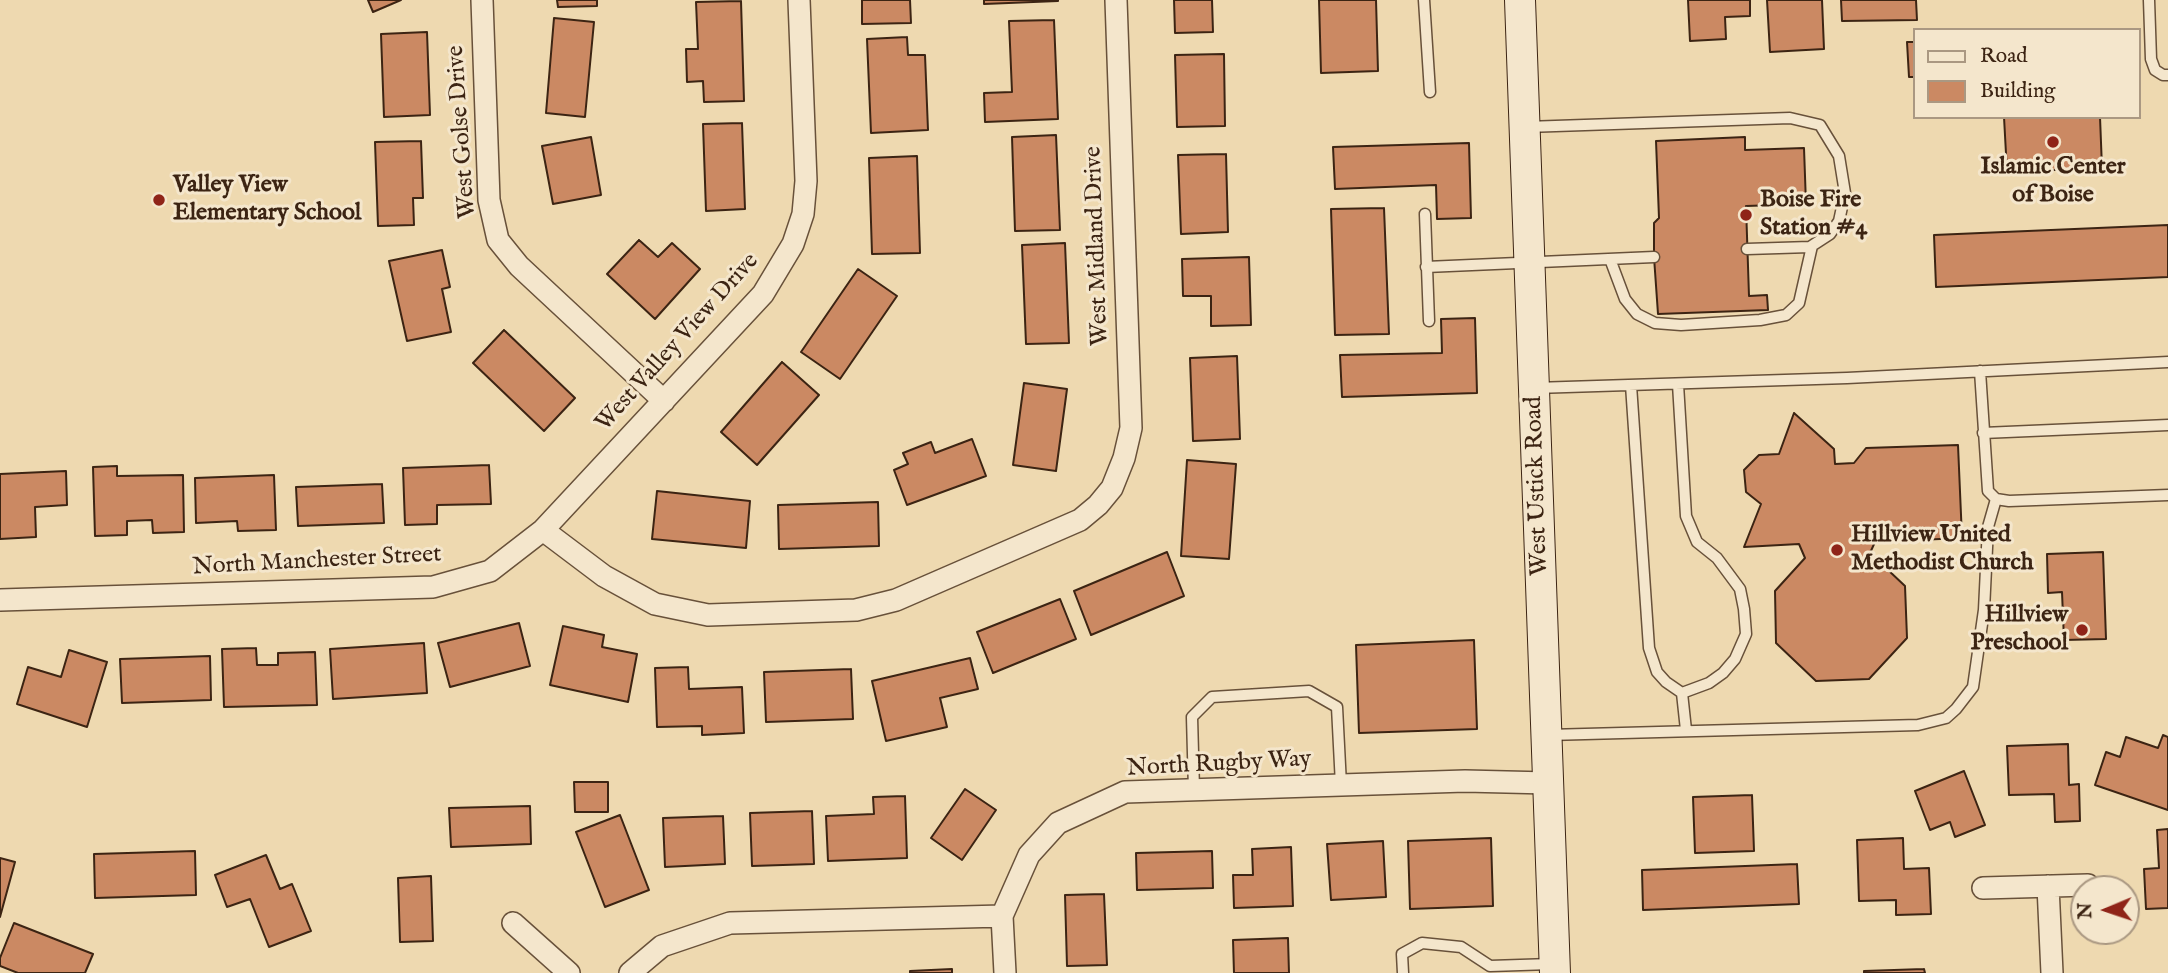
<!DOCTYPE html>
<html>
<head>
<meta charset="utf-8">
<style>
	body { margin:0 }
	#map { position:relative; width:2168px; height:973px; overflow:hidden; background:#eed9b0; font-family:"IM FELL English",serif }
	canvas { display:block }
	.legend { position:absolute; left:1913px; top:28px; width:228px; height:91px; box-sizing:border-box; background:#f4e6cc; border:2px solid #aa9882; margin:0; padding:9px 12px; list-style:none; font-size:21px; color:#3c2413 }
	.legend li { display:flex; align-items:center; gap:14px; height:35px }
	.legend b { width:35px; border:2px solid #aa9882 }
	.north { position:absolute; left:2070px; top:875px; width:70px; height:70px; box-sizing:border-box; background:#f4e6cc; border:2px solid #aa9882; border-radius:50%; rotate:268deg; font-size:19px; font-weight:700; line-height:28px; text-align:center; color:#3c2413 }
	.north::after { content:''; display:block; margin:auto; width:24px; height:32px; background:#8f2418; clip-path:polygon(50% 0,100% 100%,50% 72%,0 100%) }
</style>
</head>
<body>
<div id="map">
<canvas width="2168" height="973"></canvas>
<ul class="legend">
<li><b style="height:9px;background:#f4e6cc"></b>Road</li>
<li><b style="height:19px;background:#cb8963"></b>Building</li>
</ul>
<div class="north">N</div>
</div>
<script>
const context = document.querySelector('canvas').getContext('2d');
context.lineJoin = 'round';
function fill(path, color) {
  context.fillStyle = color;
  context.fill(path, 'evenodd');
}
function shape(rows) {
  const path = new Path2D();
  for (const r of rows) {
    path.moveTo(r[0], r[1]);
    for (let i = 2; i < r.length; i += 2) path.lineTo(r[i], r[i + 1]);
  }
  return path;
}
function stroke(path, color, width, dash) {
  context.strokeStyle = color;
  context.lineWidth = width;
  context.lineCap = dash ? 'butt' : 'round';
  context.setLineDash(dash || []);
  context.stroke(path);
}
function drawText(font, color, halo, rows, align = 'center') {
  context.font = font + ' "IM FELL English",serif';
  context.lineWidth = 6;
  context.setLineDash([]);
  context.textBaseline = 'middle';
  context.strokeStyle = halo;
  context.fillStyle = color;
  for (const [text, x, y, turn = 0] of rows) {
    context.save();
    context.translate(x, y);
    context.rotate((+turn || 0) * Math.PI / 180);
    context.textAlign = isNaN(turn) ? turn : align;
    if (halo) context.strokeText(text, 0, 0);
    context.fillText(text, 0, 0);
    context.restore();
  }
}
const building = shape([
	[368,0,401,0,373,12,368,0],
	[557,0,597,0,597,6,558,7,557,0],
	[862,0,910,0,911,23,862,24,862,0],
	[984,0,1058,0,1058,1,984,4,984,0],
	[1174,0,1212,0,1213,32,1175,33,1174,0],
	[1319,0,1376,0,1378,71,1321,73,1319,0],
	[1688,0,1750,0,1750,16,1725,17,1726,39,1690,41,1688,0],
	[1767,0,1822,0,1824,49,1770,52,1767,0],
	[1841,0,1916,0,1917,20,1842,21,1841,0],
	[741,1,744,101,704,102,703,81,687,82,686,49,698,49,696,2,741,1],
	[554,18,594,22,585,117,546,113,554,18],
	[1054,20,1058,119,985,122,984,93,1012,92,1009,21,1054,20],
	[427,32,430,115,384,117,381,34,427,32],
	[907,37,908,55,925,55,928,130,871,133,867,39,907,37],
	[1907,42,1914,42,1914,77,1909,77,1907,42],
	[1224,54,1225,126,1177,127,1175,55,1224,54],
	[2004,117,2100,117,2102,168,2007,172,2004,117],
	[742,123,745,209,706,211,703,124,742,123],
	[1056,135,1060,230,1015,231,1012,137,1056,135],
	[591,137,601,195,553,204,542,146,591,137],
	[1745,137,1745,150,1804,148,1806,204,1746,206,1749,296,1767,295,1768,310,1658,314,1654,257,1654,223,1659,218,1656,141,1745,137],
	[421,141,423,198,413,198,414,225,378,226,375,142,421,141],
	[1469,143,1471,218,1437,219,1436,185,1335,189,1333,147,1469,143],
	[1226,154,1228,232,1181,234,1178,155,1226,154],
	[917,156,920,253,872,254,869,158,917,156],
	[1384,208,1389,334,1335,335,1331,209,1384,208],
	[2168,225,2168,277,1936,287,1934,235,2168,225],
	[639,240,658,257,672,243,700,269,655,319,607,274,639,240],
	[1065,243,1069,343,1026,344,1022,245,1065,243],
	[442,250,450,287,442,289,451,332,407,341,389,261,442,250],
	[1249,257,1251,325,1211,326,1211,296,1183,296,1182,259,1249,257],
	[858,269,897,296,840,379,801,352,858,269],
	[1475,318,1477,393,1342,397,1340,355,1442,353,1441,319,1475,318],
	[504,330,575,398,544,431,473,363,504,330],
	[1237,356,1240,439,1193,441,1190,358,1237,356],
	[782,362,819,395,757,465,721,432,782,362],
	[1024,383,1067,389,1056,471,1013,465,1024,383],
	[1794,413,1834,449,1835,464,1854,463,1866,448,1958,445,1962,538,1875,542,1870,553,1905,586,1907,638,1869,679,1816,681,1776,643,1775,591,1805,558,1799,544,1744,547,1761,504,1746,492,1744,470,1759,455,1779,454,1794,413],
	[972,439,986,476,907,505,894,470,908,464,903,453,931,442,935,453,972,439],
	[1187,460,1236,464,1229,559,1181,556,1187,460],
	[489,465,491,504,437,505,437,524,405,525,403,468,489,465],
	[117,466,117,476,183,475,184,532,153,533,152,520,127,521,127,535,95,536,93,467,117,466],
	[66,471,67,505,35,507,36,537,0,539,0,474,66,471],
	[274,475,276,530,238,531,237,521,196,523,195,478,274,475],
	[382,484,384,523,298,526,296,487,382,484],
	[657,491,750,501,746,548,652,539,657,491],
	[878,502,879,546,779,549,778,505,878,502],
	[1167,552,1184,596,1091,635,1074,591,1167,552],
	[2103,552,2106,639,2064,640,2062,592,2048,593,2047,554,2103,552],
	[1060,599,1076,639,993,673,977,632,1060,599],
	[519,623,530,666,450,687,438,643,519,623],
	[563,626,604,635,602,647,637,654,628,702,550,685,563,626],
	[1474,640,1477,729,1359,733,1356,645,1474,640],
	[424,643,427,693,333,699,330,649,424,643],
	[256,648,257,665,278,665,278,653,315,652,317,705,224,707,222,649,256,648],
	[69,650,107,662,87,727,17,704,28,667,61,677,69,650],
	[210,656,211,700,122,703,120,659,210,656],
	[970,658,978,689,940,698,947,727,886,741,872,681,970,658],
	[688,667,689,689,742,687,744,733,702,735,702,726,657,727,655,668,688,667],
	[851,669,853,719,766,722,764,672,851,669],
	[2163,735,2168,737,2168,810,2095,785,2106,752,2120,757,2126,737,2158,748,2163,735],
	[2068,744,2069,785,2079,784,2080,821,2055,822,2054,794,2009,795,2007,746,2068,744],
	[1964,771,1985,825,1955,837,1950,822,1930,830,1915,791,1964,771],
	[574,782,608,782,608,812,575,812,574,782],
	[965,789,996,810,962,860,931,838,965,789],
	[1752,795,1754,851,1695,853,1693,797,1752,795],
	[905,796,907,858,828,861,826,816,874,814,873,797,905,796],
	[530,806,531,844,451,847,449,808,530,806],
	[812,811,814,864,752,866,750,813,812,811],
	[620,815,649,890,605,907,576,832,620,815],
	[723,816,725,864,665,867,663,818,723,816],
	[2168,829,2168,908,2146,909,2144,869,2159,868,2157,830,2168,829],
	[1491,838,1493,906,1410,909,1408,841,1491,838],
	[1903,838,1904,869,1929,868,1931,914,1896,915,1896,900,1859,901,1857,840,1903,838],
	[1383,841,1386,897,1331,900,1327,844,1383,841],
	[1291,847,1293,906,1234,908,1233,875,1253,875,1252,849,1291,847],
	[195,851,196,895,95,898,94,854,195,851],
	[1212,851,1213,888,1137,890,1136,853,1212,851],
	[266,855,280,889,292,884,311,931,269,947,250,899,227,907,215,875,266,855],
	[0,858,15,862,0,917,0,858],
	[1797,864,1799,904,1643,910,1642,870,1797,864],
	[431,876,433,941,400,942,398,878,431,876],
	[1104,894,1107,965,1067,966,1065,895,1104,894],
	[14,923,93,954,85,973,18,973,0,966,0,958,14,923],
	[1288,938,1289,973,1234,973,1233,940,1288,938],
	[952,969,952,973,910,973,910,971,952,969],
	[1924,969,1925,973,1864,973,1864,971,1924,969]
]);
fill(building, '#cb8963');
stroke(building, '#3c2413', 2);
const lane = shape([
	[1424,0,1430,92],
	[2149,0,2151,59,2155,70,2163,75,2168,75],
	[1526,127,1790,118,1820,125,1839,156,1845,193,1839,221,1830,234,1810,247,1747,249],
	[1425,214,1429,321],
	[1610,259,1625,299,1637,314,1655,323,1681,325,1760,320,1786,315,1799,303,1812,246],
	[1426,267,1654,257],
	[1980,371,1988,491,1996,499,2009,501,2168,495],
	[1678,384,1686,516,1697,542,1717,558,1740,589,1744,609,1746,634,1735,659,1723,673,1709,683,1682,693],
	[1631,385,1649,648,1657,672,1666,682,1682,693,1686,730],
	[1535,388,1847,378,2168,362],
	[1983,433,2168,425],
	[1548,735,1918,725,1946,718,1956,709,1973,687,1984,610,1988,527,1996,499],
	[1194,790,1192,717,1212,697,1309,691,1337,707,1341,785],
	[1403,973,1402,954,1422,943,1461,947,1490,966,1551,964]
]);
const street = shape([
	[482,0,489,200,498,240,519,266,664,401],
	[543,530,763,294,793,244,803,214,806,181,799,0],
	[0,600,433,587,490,571,543,530,604,576,655,604,708,615,856,610,896,600,1080,520,1098,505,1112,488,1124,458,1131,428,1116,0],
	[2048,886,2052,973],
	[1983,888,2088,885],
	[1002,916,1005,973],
	[513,923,569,973],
	[630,973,662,946,730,923,1002,916,1029,855,1058,823,1125,792,1465,781,1548,783]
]);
const secondary = shape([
	[1520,0,1555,973]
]);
stroke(lane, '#68513a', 13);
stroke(street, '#68513a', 24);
stroke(secondary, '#3c2413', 32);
stroke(lane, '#f4e6cc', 10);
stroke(street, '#f4e6cc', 21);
stroke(secondary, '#f4e6cc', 30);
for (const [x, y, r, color] of [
	[2053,142,7,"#8f2418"],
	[159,200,7,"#8f2418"],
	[1746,215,7,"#8f2418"],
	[1837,550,7,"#8f2418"],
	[2082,630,7,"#8f2418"]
]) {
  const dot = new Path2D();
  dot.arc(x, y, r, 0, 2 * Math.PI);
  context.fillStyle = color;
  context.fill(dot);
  stroke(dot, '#f4e6cc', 2.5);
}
drawText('24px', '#3c2413', '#f4e6cc', [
	["West Golse Drive",463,132,-94],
	["West Midland Drive",1098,246,-92],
	["West Valley View Drive",678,343,-48],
	["West Ustick Road",1538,486,-92],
	["North Manchester Street",317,562,-3],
	["North Rugby Way",1219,765,-3]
]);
drawText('bold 24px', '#3c2413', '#f4e6cc', [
	["Islamic Center",2053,168,"center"],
	["of Boise",2053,196,"center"],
	["Valley View",173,186],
	["Elementary School",173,214],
	["Boise Fire",1760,201],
	["Station #4",1760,229],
	["Hillview United",1851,536],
	["Methodist Church",1851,564],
	["Hillview",2068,616,"right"],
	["Preschool",2068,644,"right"]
], 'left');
</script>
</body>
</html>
